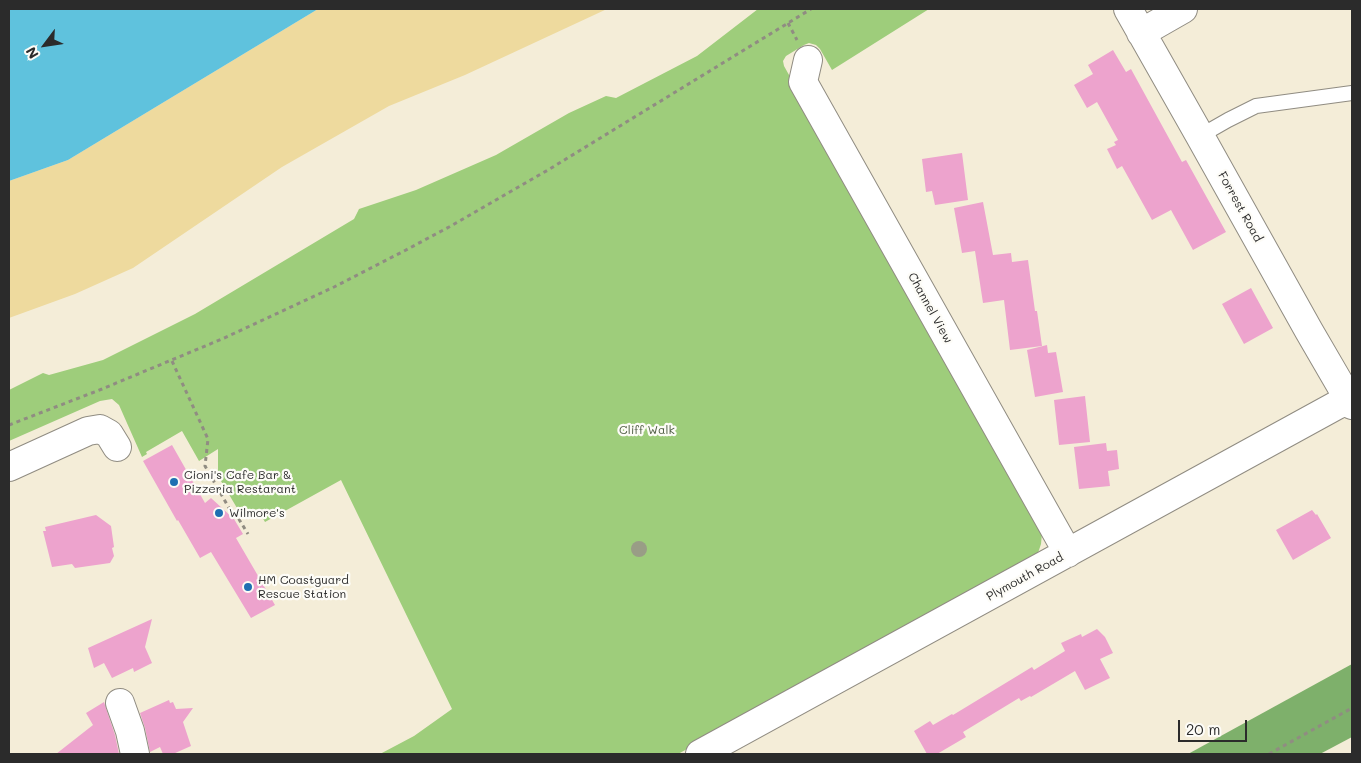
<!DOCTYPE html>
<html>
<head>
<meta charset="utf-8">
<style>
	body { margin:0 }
	#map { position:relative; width:1361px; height:763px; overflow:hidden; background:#f4edd8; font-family:Mali,sans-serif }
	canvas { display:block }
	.frame { position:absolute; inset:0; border:10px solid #2b2b2b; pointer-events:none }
	.north { position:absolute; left:20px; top:20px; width:50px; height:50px; -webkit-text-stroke:4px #fdfcf7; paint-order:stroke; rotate:239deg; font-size:14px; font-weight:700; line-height:20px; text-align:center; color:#2b2b2b }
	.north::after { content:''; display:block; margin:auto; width:18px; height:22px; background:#2b2b2b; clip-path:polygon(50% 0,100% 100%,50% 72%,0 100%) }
	.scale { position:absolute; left:1178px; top:720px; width:69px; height:22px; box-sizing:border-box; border:2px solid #2b2b2b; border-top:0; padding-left:6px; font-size:15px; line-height:18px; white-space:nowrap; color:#2b2b2b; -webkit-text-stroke:4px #fdfcf7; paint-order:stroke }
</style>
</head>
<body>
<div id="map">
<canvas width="1361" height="763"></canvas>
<div class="frame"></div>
<div class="north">N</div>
<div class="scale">20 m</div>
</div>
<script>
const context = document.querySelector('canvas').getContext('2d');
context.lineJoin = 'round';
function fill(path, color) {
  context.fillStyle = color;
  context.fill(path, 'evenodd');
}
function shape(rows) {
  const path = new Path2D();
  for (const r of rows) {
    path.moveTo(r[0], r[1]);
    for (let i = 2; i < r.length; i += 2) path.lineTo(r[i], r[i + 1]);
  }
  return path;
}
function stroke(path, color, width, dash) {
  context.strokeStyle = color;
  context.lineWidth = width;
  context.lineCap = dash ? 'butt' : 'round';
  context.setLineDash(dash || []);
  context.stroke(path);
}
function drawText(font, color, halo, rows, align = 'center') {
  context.font = font + ' Mali,sans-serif';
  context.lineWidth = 4.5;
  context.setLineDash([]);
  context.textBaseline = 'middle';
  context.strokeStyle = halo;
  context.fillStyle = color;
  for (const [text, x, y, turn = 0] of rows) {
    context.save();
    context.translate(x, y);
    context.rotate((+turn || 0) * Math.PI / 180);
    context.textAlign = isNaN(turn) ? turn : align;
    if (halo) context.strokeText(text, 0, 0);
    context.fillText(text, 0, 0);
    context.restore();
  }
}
fill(shape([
	[758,9,929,9,832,70,820,49,816,45,809,43,804,45,786,56,783,61,784,66,850,184,1042,533,1041,544,1038,553,1034,557,678,754,380,754,414,736,452,709,341,480,265,522,258,510,237,508,218,476,218,449,199,461,182,431,146,452,147,454,142,457,119,405,112,399,100,401,9,441,9,390,43,373,49,375,103,360,195,314,354,219,359,209,416,190,496,155,569,113,606,96,616,98,697,56]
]), '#9ecd7b');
fill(shape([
	[1352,664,1352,737,1320,754,1188,754]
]), '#7eb06b');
fill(shape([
	[318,9,607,9,465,75,389,106,282,167,133,268,75,294,9,318,9,181,68,160]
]), '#eeda9e');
fill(shape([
	[9,9,318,9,68,160,9,181]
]), '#5fc2dd');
fill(shape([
	[1113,50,1126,72,1131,69,1182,162,1186,160,1226,232,1193,250,1171,210,1152,220,1122,166,1117,169,1107,149,1116,145,1114,142,1118,140,1097,102,1087,108,1074,85,1093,74,1088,65],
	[962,153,968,200,935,205,932,191,926,192,922,159],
	[983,202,993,255,1011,253,1012,262,1028,260,1035,311,1037,311,1042,346,1010,350,1004,300,983,303,975,251,962,253,954,208],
	[1251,288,1273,328,1244,344,1222,304],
	[1047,345,1048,353,1056,352,1063,392,1035,397,1027,350],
	[1085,396,1090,442,1059,445,1054,400],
	[1106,443,1107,451,1117,450,1119,469,1108,471,1110,486,1079,489,1074,447],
	[172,445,205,503,211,498,234,519,243,534,236,538,275,605,251,618,211,552,200,558,178,520,177,521,143,461],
	[1312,510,1316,515,1317,514,1331,538,1293,560,1276,530],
	[96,515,111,526,114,547,112,548,114,556,110,563,75,568,72,564,52,567,43,531,46,531,45,527],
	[152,619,145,647,152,663,134,672,133,668,112,678,104,663,94,668,88,648],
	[1097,629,1105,637,1113,653,1100,659,1110,678,1085,690,1075,671,1031,697,1030,696,1021,701,1019,698,963,732,966,737,937,754,927,754,914,731,930,721,933,725,952,714,953,715,1032,667,1034,670,1065,651,1061,643,1081,634,1082,637],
	[169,700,170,703,173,702,176,709,193,708,183,722,191,746,173,754,163,754,160,747,150,752,145,728,140,713],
	[104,702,115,735,119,754,56,754,93,725,86,713]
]), '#eda3cd');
const lane = shape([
	[1200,136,1228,120,1256,106,1352,93]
]);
const street = shape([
	[1128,9,1200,136,1309,331,1352,405],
	[1141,33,1183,9],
	[808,60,803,82,1068,553],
	[9,467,88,431,100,429,109,434,117,447],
	[120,703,130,731,135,754],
	[700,754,1337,405,1352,398]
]);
stroke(lane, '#908c82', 16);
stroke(street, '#908c82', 30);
stroke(shape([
	[788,23,797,40],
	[172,361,208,439,205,466,229,508,237,516,248,534],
	[9,425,102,389,222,339,334,287,404,251,449,227,548,170,811,9],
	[1269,754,1352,708]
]), '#908c82', 3, [4, 4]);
stroke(lane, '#fff', 14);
stroke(street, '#fff', 28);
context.fillStyle = '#999d86';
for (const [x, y] of [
	[639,549]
]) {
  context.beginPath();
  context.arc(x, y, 8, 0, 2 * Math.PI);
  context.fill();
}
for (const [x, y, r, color] of [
	[174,482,5,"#1f6fb2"],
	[219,513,5,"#1f6fb2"],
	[248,587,5,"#1f6fb2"]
]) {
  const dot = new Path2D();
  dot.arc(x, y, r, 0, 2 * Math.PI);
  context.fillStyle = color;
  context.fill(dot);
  stroke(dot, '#fdfcf7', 2);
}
drawText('12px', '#2b2b2b', '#fdfcf7', [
	["Forrest Road",1240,207,61],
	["Channel View",930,308,61],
	["Plymouth Road",1025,577,-29]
]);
drawText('12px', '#4e5c43', '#fdfcf7', [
	["Cliff Walk",647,430]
]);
drawText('12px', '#2b2b2b', '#fdfcf7', [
	["Cioni's Cafe Bar &",184,475],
	["Pizzeria Restarant",184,489],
	["Wilmore's",229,513],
	["HM Coastguard",258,580],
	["Rescue Station",258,594]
], 'left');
</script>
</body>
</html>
